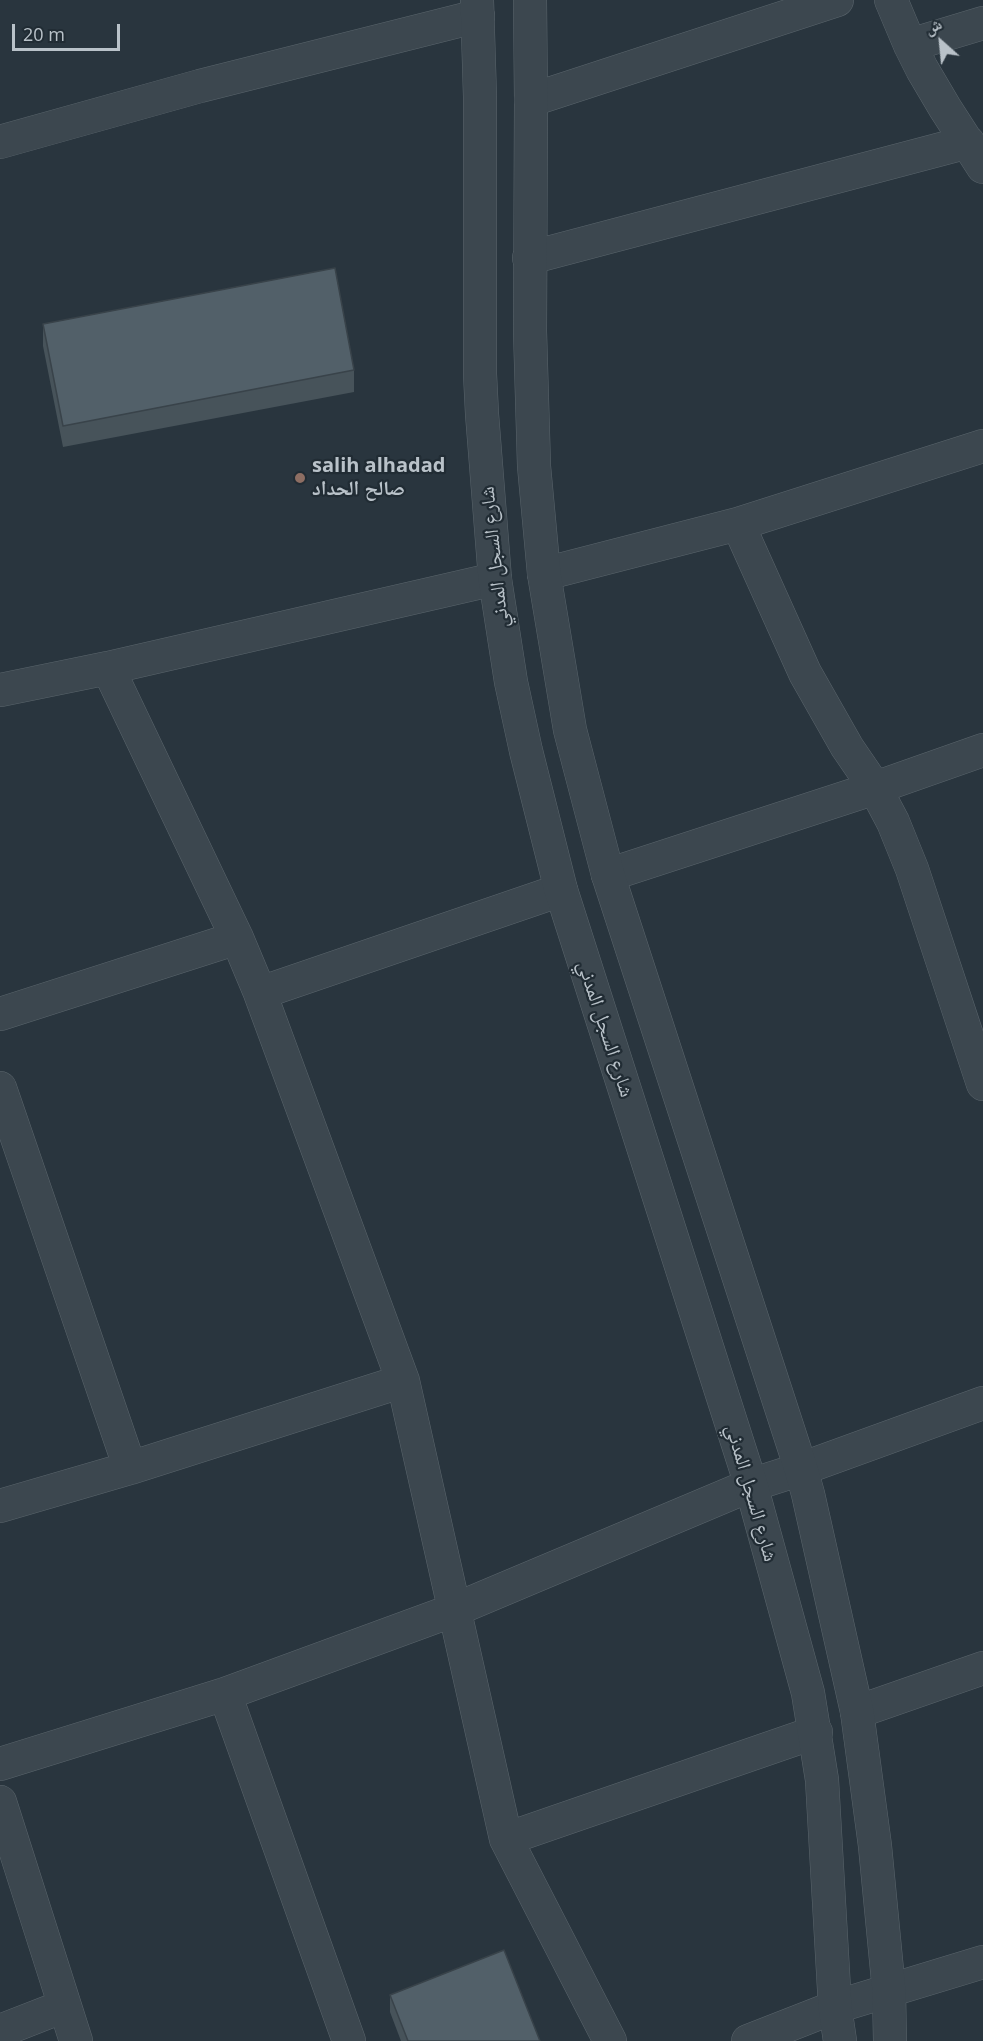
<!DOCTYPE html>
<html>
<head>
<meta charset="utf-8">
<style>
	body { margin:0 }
	#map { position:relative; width:983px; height:2041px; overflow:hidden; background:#29353e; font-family:"Open Sans","Noto Naskh Arabic",sans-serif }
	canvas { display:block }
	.north { position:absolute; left:911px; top:12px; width:60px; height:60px; -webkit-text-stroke:4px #212c34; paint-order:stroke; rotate:333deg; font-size:16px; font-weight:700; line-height:24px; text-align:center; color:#b9c2c9 }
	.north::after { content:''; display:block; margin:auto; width:21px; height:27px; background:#b9c2c9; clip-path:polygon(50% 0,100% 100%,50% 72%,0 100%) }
	.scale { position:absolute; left:12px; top:24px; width:108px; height:27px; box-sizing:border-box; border:3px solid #b9c2c9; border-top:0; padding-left:8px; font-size:18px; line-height:21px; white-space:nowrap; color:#b9c2c9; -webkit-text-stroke:4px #212c34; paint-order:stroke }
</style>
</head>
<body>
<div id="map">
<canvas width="983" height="2041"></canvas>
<div class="north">ش</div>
<div class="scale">20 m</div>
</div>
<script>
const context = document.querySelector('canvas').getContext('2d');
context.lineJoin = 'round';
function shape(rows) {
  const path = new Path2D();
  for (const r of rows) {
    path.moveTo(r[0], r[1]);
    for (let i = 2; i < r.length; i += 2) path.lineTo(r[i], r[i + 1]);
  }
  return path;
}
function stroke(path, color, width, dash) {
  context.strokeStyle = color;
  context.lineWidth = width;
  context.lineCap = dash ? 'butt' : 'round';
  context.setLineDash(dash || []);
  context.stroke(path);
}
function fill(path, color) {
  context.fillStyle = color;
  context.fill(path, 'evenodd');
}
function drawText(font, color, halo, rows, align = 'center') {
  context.font = font + ' "Open Sans","Noto Naskh Arabic",sans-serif';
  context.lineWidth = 4.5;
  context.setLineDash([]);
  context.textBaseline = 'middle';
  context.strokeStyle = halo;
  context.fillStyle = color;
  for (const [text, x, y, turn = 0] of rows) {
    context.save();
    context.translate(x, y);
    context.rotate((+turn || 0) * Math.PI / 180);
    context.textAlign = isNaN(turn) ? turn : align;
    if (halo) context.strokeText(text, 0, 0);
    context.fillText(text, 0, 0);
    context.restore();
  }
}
const minor = shape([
	[891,0,910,45,922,69,945,108,983,167],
	[910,45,983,23],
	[531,100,837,0],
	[0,142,200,86,478,16],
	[529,258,968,142],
	[738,524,805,673,847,747,875,788,893,822,912,869,983,1084],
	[544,574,738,524,983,446],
	[108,668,237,938,260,993,403,1381,506,1839,610,2041],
	[0,690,108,668,495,579],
	[608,875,875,788,983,750],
	[260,993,561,890],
	[0,1014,237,938],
	[0,1088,130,1468],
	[0,1506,130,1468,403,1381],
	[225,1694,349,2041],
	[857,1712,983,1668],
	[0,1764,225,1694,454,1610,751,1485,801,1469,983,1403],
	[0,1802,76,2041],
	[506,1839,816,1732],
	[0,2031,64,2006],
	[748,2041,835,2007,983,1962]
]);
const tertiary = shape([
	[477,0,480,97,480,374,482,414,495,579,511,682,526,751,561,890,751,1485,808,1693,822,1780,835,2007,840,2041],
	[530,0,531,100,530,331,534,466,544,574,570,730,608,875,801,1469,808,1494,857,1712,875,1846,889,1991,890,2041]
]);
stroke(minor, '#5a656c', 34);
stroke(tertiary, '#5a656c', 34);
stroke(minor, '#3c474f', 33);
stroke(tertiary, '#3c474f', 33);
fill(shape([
	[43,324,354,370,354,392,63,447,43,346],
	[390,1995,540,2041,401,2041,390,2012]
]), '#47535a');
const building = shape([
	[335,268,354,370,63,426,43,324,335,268],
	[504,1950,540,2041,408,2041,390,1995,504,1950]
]);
fill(building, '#526069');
stroke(building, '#39434a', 1.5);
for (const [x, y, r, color] of [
	[300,478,6,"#8d6e63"]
]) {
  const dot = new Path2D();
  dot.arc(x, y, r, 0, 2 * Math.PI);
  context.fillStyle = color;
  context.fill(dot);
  stroke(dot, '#212c34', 2);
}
drawText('bold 20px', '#b9c2c9', '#212c34', [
	["salih alhadad",312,466],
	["صالح الحداد",312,489]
], 'left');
drawText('20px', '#b9c2c9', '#212c34', [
	["شارع السجل المدني",495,557,-96],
	["شارع السجل المدني",605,1029,72],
	["شارع السجل المدني",751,1493,74]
]);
</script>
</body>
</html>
